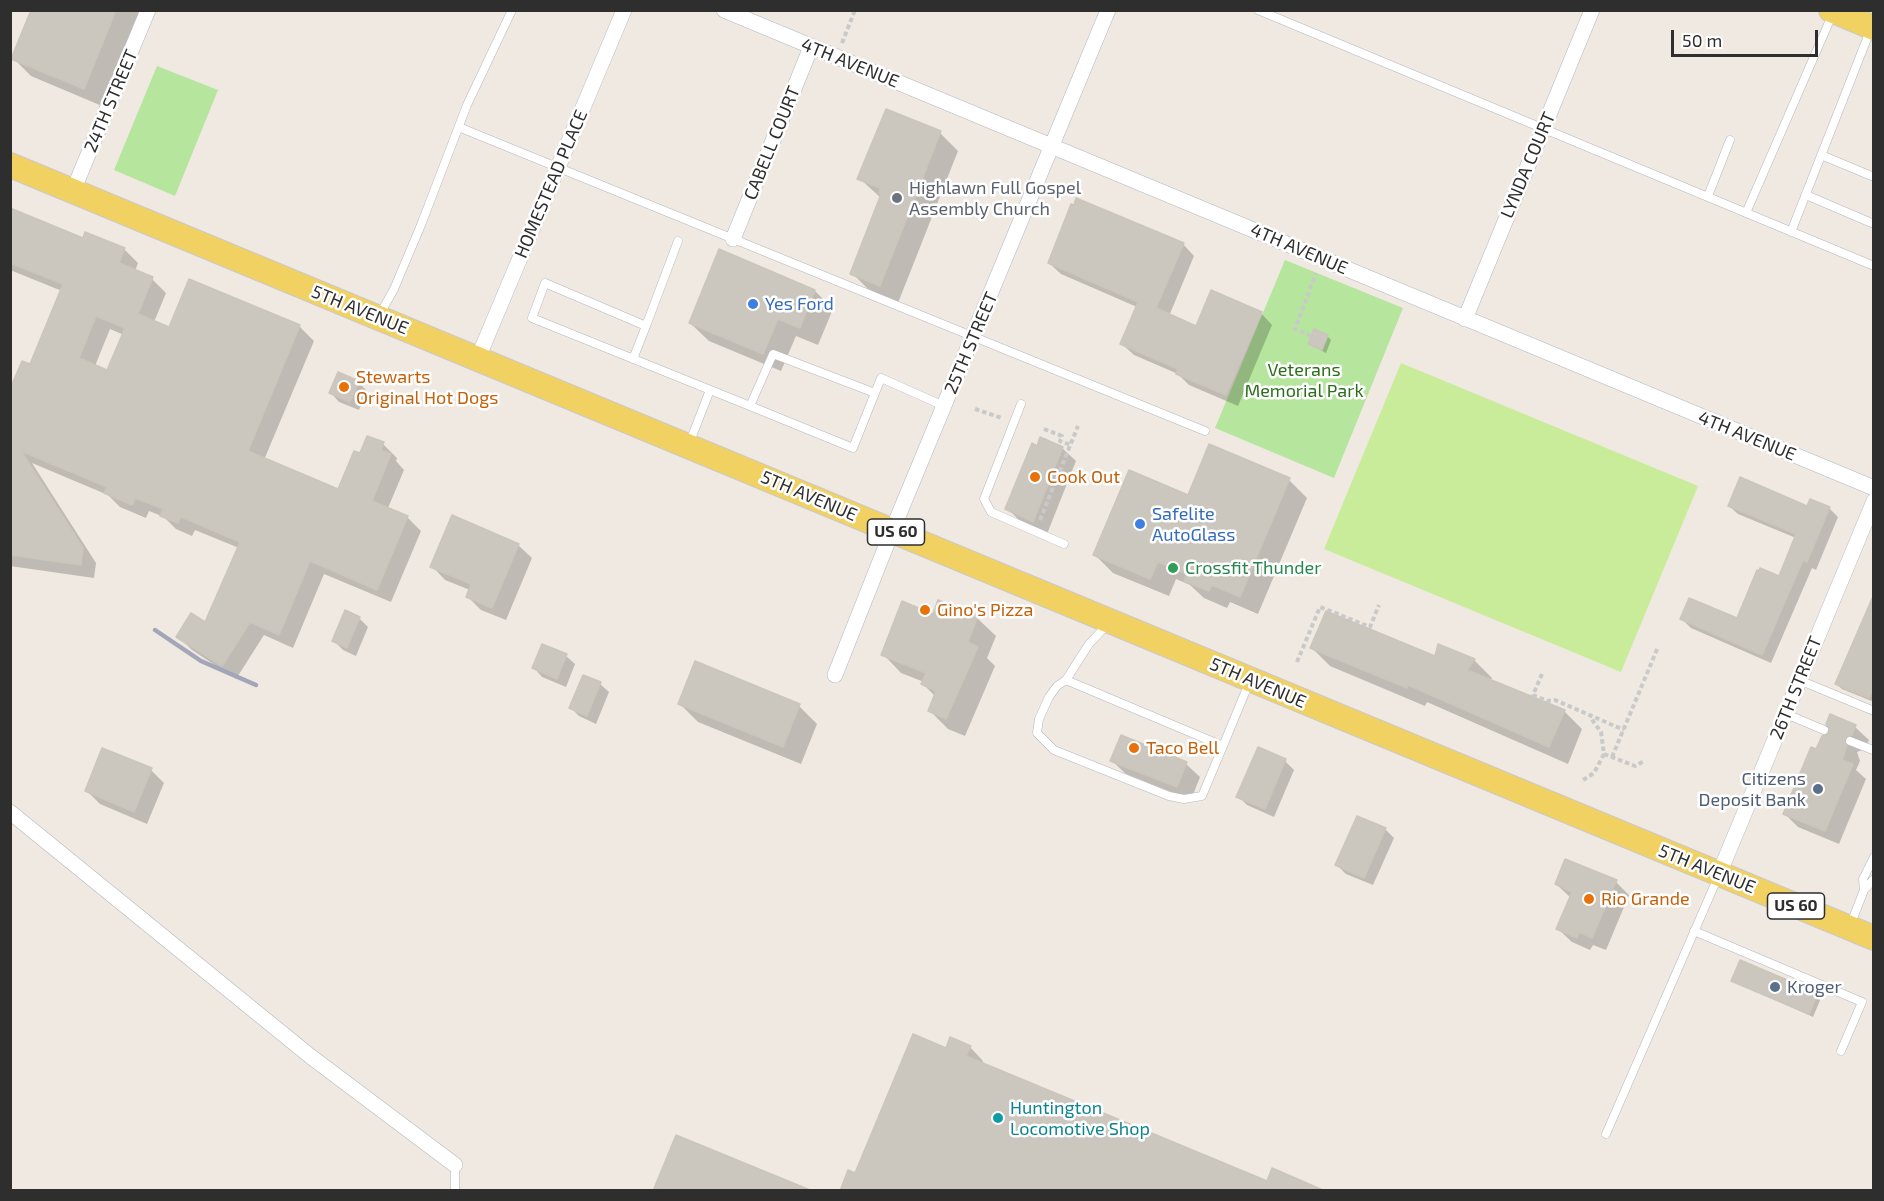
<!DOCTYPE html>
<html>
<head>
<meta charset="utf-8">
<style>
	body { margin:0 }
	#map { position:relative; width:1884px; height:1201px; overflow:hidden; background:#efe9e1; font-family:"Exo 2",sans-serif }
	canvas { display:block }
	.frame { position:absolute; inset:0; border:12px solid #2e2e2e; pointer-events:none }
	.scale { position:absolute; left:1671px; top:30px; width:147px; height:27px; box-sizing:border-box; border:3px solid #2e2e2e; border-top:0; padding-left:8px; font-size:18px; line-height:21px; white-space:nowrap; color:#2e2e2e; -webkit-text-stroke:4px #fff; paint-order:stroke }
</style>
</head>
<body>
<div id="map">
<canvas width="1884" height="1201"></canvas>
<div class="frame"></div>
<div class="scale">50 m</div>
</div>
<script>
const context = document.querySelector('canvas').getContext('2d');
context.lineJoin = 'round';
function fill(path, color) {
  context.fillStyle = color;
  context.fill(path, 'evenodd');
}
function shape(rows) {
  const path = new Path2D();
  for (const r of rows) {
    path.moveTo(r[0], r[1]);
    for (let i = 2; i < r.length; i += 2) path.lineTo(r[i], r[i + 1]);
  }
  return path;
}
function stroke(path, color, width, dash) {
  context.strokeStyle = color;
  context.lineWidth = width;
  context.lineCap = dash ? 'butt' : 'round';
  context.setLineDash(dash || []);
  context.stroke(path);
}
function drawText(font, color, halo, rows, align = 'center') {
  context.font = font + ' "Exo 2",sans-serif';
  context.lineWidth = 5;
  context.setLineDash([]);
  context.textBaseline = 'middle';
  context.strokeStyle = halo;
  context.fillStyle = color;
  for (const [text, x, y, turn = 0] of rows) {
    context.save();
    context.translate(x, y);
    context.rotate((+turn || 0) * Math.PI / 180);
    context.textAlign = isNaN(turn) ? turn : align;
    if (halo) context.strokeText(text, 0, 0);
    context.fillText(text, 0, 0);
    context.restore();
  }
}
fill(shape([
	[157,66,218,90,175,196,114,170],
	[1285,260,1403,308,1334,478,1215,428]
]), '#b6e59e');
fill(shape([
	[1401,363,1698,486,1621,672,1324,549]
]), '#c9ec9a');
fill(shape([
	[32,10,141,10,102,106,31,76,13,58],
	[940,133,958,151,898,303,870,291,852,273,881,198,859,178],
	[10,210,83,240,124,249,138,263,135,271,152,279,166,293,154,322,170,329,190,280,300,327,314,341,264,460,338,491,361,455,383,444,397,458,396,461,404,470,388,508,407,517,421,531,391,602,324,574,293,648,264,635,236,679,192,650,178,636,206,625,239,548,195,530,192,536,176,529,164,517,149,511,146,518,120,507,108,495,32,463,96,563,94,578,10,566,10,414,62,291,10,270],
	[110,329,124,335,108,372,95,366],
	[1183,244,1194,256,1169,316,1197,328,1261,313,1272,325,1238,406,1189,385,1178,374,1134,355,1122,344,1137,307,1061,274,1049,263],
	[720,251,815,291,833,309,818,345,796,336,781,371,709,341,690,323],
	[1327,336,1331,340,1326,353,1309,344],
	[358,382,367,391,359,410,339,402,331,393],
	[1037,448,1062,448,1076,461,1047,534,1021,522,1007,508],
	[1289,480,1307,498,1258,614,1230,602,1227,608,1204,598,1190,585,1176,579,1169,596,1113,573,1095,555,1188,497],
	[1729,506,1829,508,1838,517,1816,570,1812,568,1771,663,1691,628,1682,619,1737,620,1780,578,1796,538,1738,514],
	[518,545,532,558,506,620,481,610,467,596,470,590,445,580,432,566],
	[939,602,977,618,996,636,987,658,995,666,965,736,948,729,930,711,936,697,923,684,924,682,901,673,883,654,934,616],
	[1874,617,1874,702,1842,689,1836,684],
	[359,618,368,627,356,656,343,650,334,641],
	[543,646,566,656,575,664,566,687,542,677,534,668],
	[1312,648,1474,660,1492,678,1490,681,1564,711,1582,729,1568,764,1427,702,1425,706,1330,666],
	[600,684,609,692,596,724,579,716,571,708],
	[679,703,799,706,817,724,801,764,698,722],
	[1855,727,1869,740,1865,749,1857,752,1860,761,1856,770,1866,779,1839,844,1798,827,1785,814,1817,751],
	[1122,736,1186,764,1200,777,1191,800,1126,774,1112,761],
	[1285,761,1294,770,1274,817,1247,805,1238,796],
	[151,770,164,783,147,824,100,804,86,790],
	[1385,829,1394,838,1373,885,1346,874,1337,865],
	[1616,882,1629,895,1606,950,1593,945,1590,950,1572,942,1558,929,1571,898,1556,884],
	[1733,981,1817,994,1821,998,1813,1017],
	[970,1047,983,1061,982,1064,1268,1183,856,1175,946,1050]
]), '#0003');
const building = shape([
	[31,10,116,10,84,89,11,59,31,10],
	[886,109,941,131,880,286,850,274,881,194,879,193,880,188,857,179,886,109],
	[1076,198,1184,243,1156,308,1196,326,1211,290,1262,312,1226,395,1176,374,1178,369,1120,344,1138,302,1048,263,1071,204,1074,205,1076,198],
	[10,208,83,238,85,232,125,248,119,263,153,277,138,314,169,327,189,279,300,325,248,451,338,489,354,451,360,453,367,436,384,442,381,450,391,454,372,501,408,516,377,590,310,561,279,635,250,622,222,666,176,637,191,613,205,622,240,542,181,517,178,523,160,516,163,509,135,498,132,505,104,493,107,487,21,451,83,548,81,565,10,555,10,389,22,361,30,364,63,284,10,263,10,208],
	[96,316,125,328,107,370,79,358,96,316],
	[719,249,815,290,800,328,778,319,763,354,689,323,719,249],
	[1314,329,1328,335,1322,350,1308,344,1314,329],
	[338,372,359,381,350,402,329,393,338,372],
	[1040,437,1063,447,1033,522,1005,509,1032,443,1037,446,1040,437],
	[1209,444,1290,478,1240,597,1212,585,1209,591,1184,581,1187,574,1158,562,1150,579,1093,555,1129,470,1188,495,1209,444],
	[1740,477,1807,506,1810,499,1830,507,1807,562,1803,560,1762,655,1680,619,1689,598,1737,618,1757,570,1759,571,1760,568,1779,576,1796,534,1728,506,1740,477],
	[452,515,519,544,492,608,466,597,471,584,430,567,452,515],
	[1874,594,1874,687,1869,698,1835,684,1874,594],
	[938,600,978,616,968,642,978,647,946,719,928,711,936,691,921,684,926,673,881,655,902,601,933,614,938,600],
	[345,610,360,617,347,648,332,641,345,610],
	[1326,611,1435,656,1438,644,1475,659,1467,670,1565,710,1549,747,1408,685,1407,688,1310,648,1326,611],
	[542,644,567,654,557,679,532,668,542,644],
	[695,661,800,704,783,747,678,704,695,661],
	[583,675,601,682,587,716,569,708,583,675],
	[1830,714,1856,725,1852,735,1845,738,1847,746,1842,760,1853,764,1825,831,1783,814,1811,747,1816,749,1822,736,1829,733,1826,724,1830,714],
	[1121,735,1187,762,1177,787,1110,761,1121,735],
	[1258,747,1286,759,1265,809,1236,797,1258,747],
	[102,748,152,768,134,812,85,791,102,748],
	[1357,816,1386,828,1364,878,1335,865,1357,816],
	[1565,859,1617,880,1592,938,1579,932,1577,938,1556,929,1572,892,1555,884,1565,859],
	[1740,960,1818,993,1809,1014,1731,981,1740,960],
	[913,1034,946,1048,950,1037,971,1046,966,1056,1267,1181,1272,1168,1325,1191,840,1191,848,1170,855,1173,913,1034],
	[676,1135,810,1190,810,1191,653,1191,676,1135]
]);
fill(building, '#cbc7bf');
stroke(building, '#cbc5ba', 1.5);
const service = shape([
	[1258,10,1874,266],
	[461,128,1205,431],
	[1821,155,1874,177],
	[1806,195,1874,224],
	[1708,196,1730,140],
	[1746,213,1833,13],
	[1791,232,1870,31],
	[678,241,646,326,545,283,532,318,750,406],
	[380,314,394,289,421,225,467,105,512,10],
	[633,359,646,326],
	[875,393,773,354,750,406,853,448,881,378,944,406],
	[1021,404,984,499,991,512,1064,544],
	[689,444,710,390],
	[1107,625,1089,644,1066,680,1223,746,1249,683],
	[1066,680,1057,686,1049,697,1039,719,1037,733,1054,750,1169,796,1184,799,1202,796,1223,746],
	[1799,680,1874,711],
	[1786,714,1824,730],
	[1850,741,1873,750],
	[1864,890,1874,879],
	[1850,926,1864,890,1863,879,1874,857],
	[1694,931,1862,1002,1841,1051],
	[1606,1134,1718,877],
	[455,1165,455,1190]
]);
const minor = shape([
	[724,10,1874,488],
	[73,191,148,10],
	[733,239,811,47],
	[1465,319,1592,10],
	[478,358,624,10],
	[835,675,892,531,1108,10],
	[10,812,310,1056,455,1165],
	[1719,874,1874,501]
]);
const primary = shape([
	[1831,10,1874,28],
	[10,165,1874,938]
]);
stroke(service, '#b4b7c1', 9);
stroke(minor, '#b4b7c1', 16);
stroke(primary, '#c9c9c9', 26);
stroke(shape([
	[842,43,855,10],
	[1311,336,1295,329,1316,273],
	[975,409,1002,418],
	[1044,429,1062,436,1060,441,1071,445],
	[1040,520,1078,426],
	[1297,662,1320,607,1370,627,1379,605],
	[1542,674,1533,695,1547,701,1555,700,1624,730],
	[1604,754,1635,766,1644,761],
	[1612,757,1658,647],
	[1583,780,1594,773,1604,754,1601,732,1590,717]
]), '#c9c9c9', 4, [4.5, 3]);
stroke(service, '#fff', 8);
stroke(minor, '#fff', 15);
stroke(primary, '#f2d163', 24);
stroke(shape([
	[155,630,201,661,256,685]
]), '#a3a6b8', 4.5);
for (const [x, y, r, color] of [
	[897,198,6,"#6b7280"],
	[753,304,6,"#3f7fe0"],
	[344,387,6,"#e8710a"],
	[1035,477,6,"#e8710a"],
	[1140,524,6,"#3f7fe0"],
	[1173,568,6,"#2e9e5b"],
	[925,610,6,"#e8710a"],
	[1134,748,6,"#e8710a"],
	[1818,789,6,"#5c6f8a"],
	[1589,899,6,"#e8710a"],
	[1775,987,6,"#5c6f8a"],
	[998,1118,6,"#0f9aa8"]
]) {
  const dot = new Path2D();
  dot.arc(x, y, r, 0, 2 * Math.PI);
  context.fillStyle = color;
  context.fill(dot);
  stroke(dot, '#fff', 2);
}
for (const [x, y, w] of [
	[896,532,57],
	[1796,906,57]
]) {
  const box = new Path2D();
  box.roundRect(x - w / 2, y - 13, w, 26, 4.5);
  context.fillStyle = '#fff';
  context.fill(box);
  stroke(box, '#2e2e2e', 1.5);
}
drawText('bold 16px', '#2e2e2e', null, [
	["US 60",896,532],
	["US 60",1796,906]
]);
drawText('18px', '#2e2e2e', '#fff', [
	["4TH AVENUE",850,63,22],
	["24TH STREET",111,101,-67],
	["CABELL COURT",772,143,-68],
	["LYNDA COURT",1528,165,-67],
	["HOMESTEAD PLACE",551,184,-67],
	["4TH AVENUE",1299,249,23],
	["5TH AVENUE",360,310,22],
	["25TH STREET",971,343,-67],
	["4TH AVENUE",1747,436,22],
	["5TH AVENUE",809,496,23],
	["5TH AVENUE",1258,683,23],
	["26TH STREET",1796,688,-68],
	["5TH AVENUE",1707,869,22]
]);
drawText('18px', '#5b616d', '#fff', [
	["Highlawn Full Gospel",909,188],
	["Assembly Church",909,209]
], 'left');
drawText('18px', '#366cbe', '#fff', [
	["Yes Ford",765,304],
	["Safelite",1152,514],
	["AutoGlass",1152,535]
], 'left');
drawText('18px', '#2c6e1b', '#fff', [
	["Veterans",1304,370],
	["Memorial Park",1304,391]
]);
drawText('18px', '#c56008', '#fff', [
	["Stewarts",356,377],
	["Original Hot Dogs",356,398],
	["Cook Out",1047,477],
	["Gino's Pizza",937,610],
	["Taco Bell",1146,748],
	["Rio Grande",1601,899]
], 'left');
drawText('18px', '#27864d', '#fff', [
	["Crossfit Thunder",1185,568]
], 'left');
drawText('18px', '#4e5e75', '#fff', [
	["Citizens",1806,779],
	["Deposit Bank",1806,800],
	["Kroger",1787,987,"left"]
], 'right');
drawText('18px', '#0d838f', '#fff', [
	["Huntington",1010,1108],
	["Locomotive Shop",1010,1129]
], 'left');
</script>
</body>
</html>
